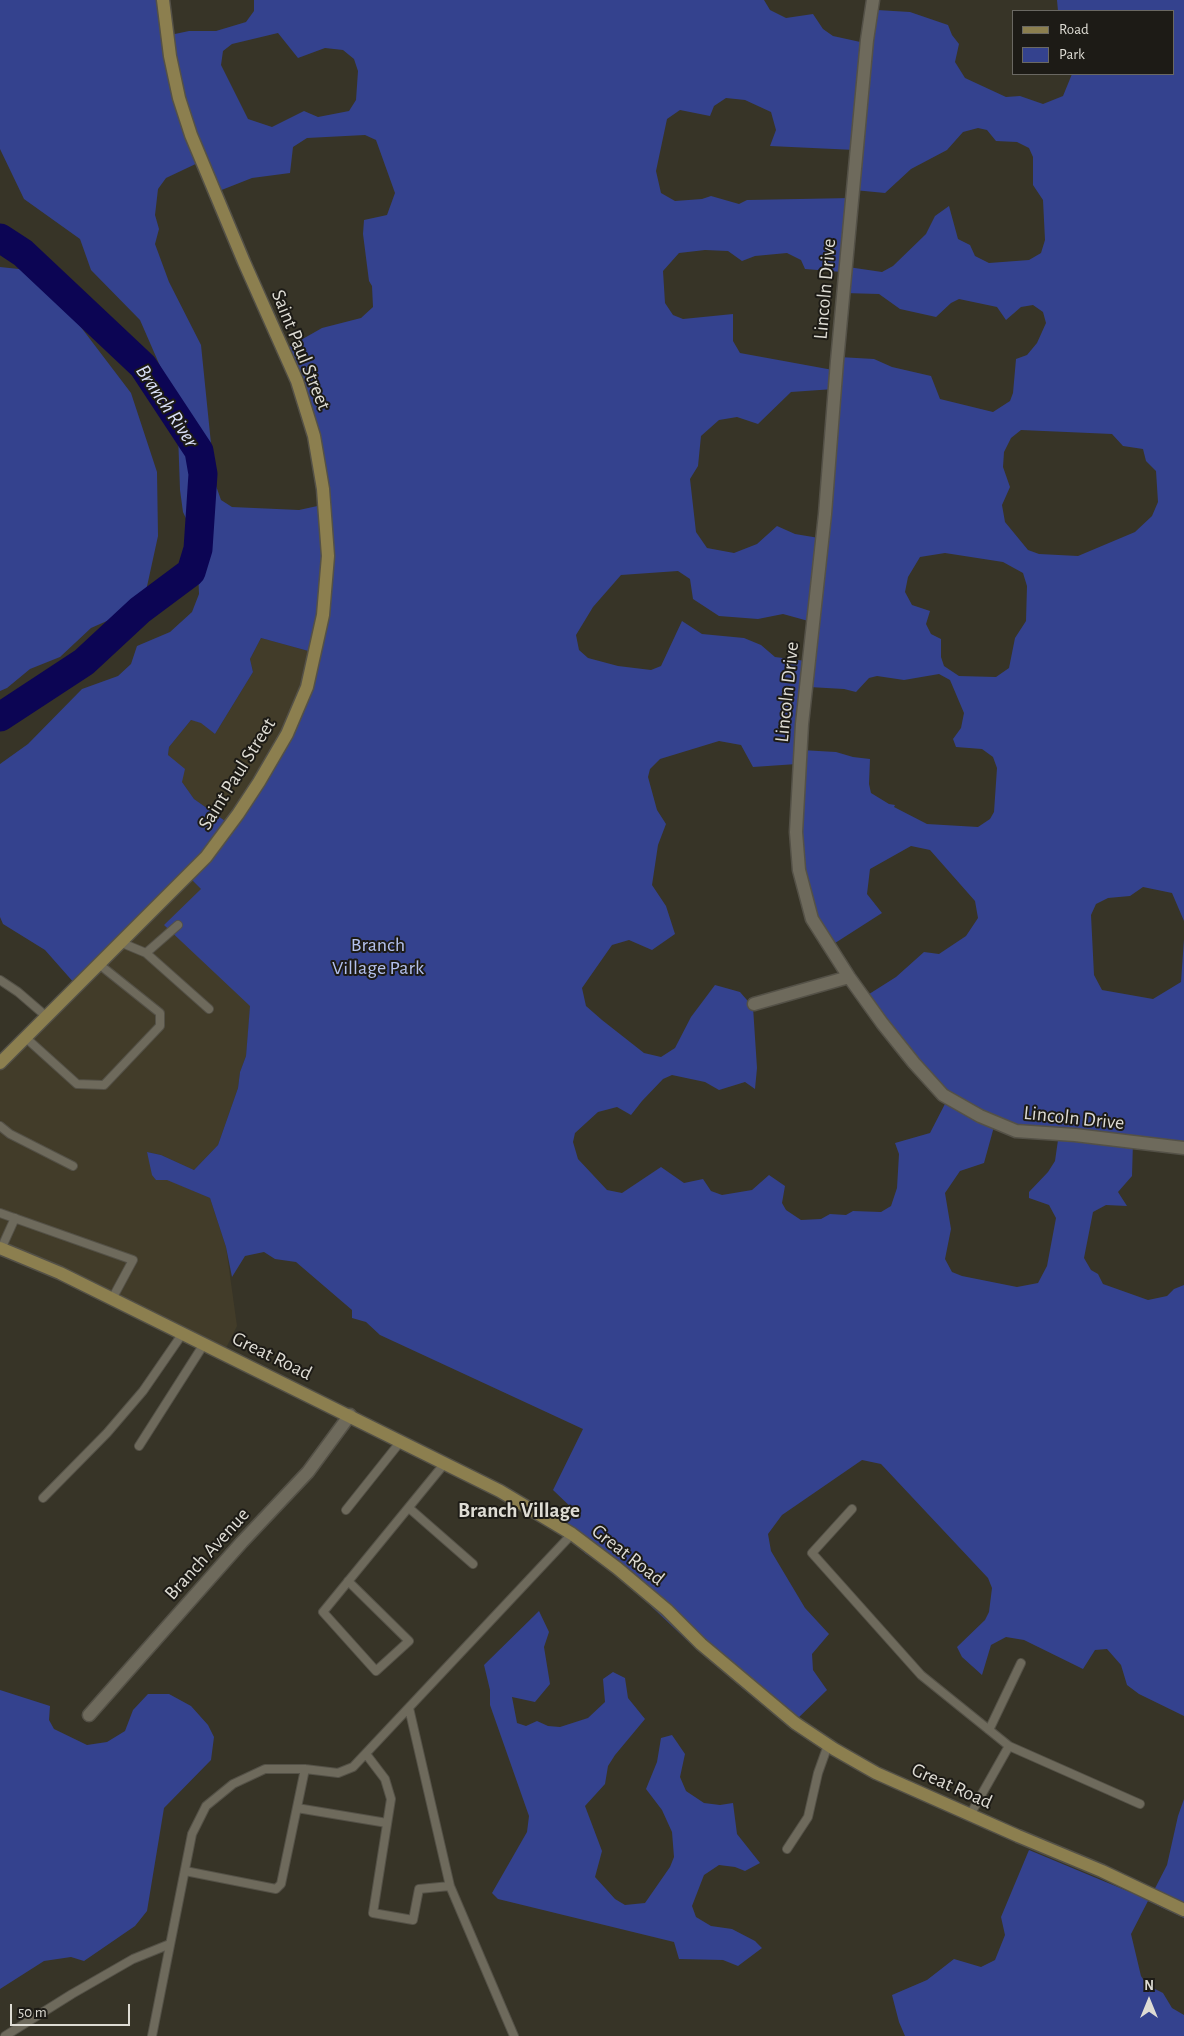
<!DOCTYPE html>
<html>
<head>
<meta charset="utf-8">
<style>
	body { margin:0 }
	#map { position:relative; width:1184px; height:2036px; overflow:hidden; background:#373427; font-family:"Alegreya Sans",sans-serif }
	canvas { display:block }
	.legend { position:absolute; left:1012px; top:10px; width:162px; height:65px; box-sizing:border-box; background:#1d1b16; border:1px solid #6a6862; margin:0; padding:6px 9px; list-style:none; font-size:15px; color:#dedcd4 }
	.legend li { display:flex; align-items:center; gap:10px; height:25px }
	.legend b { width:25px; border:1px solid #6a6862 }
	.north { position:absolute; left:1124px; top:1976px; width:50px; height:50px; -webkit-text-stroke:4px #1d1b16; paint-order:stroke; rotate:0deg; font-size:14px; font-weight:700; line-height:20px; text-align:center; color:#dedcd4 }
	.north::after { content:''; display:block; margin:auto; width:18px; height:22px; background:#dedcd4; clip-path:polygon(50% 0,100% 100%,50% 72%,0 100%) }
	.scale { position:absolute; left:10px; top:2004px; width:120px; height:22px; box-sizing:border-box; border:2px solid #dedcd4; border-top:0; padding-left:6px; font-size:15px; line-height:18px; white-space:nowrap; color:#dedcd4; -webkit-text-stroke:4px #1d1b16; paint-order:stroke }
</style>
</head>
<body>
<div id="map">
<canvas width="1184" height="2036"></canvas>
<ul class="legend">
<li><b style="height:6px;background:#8c7f4f"></b>Road</li>
<li><b style="height:14px;background:#34428e"></b>Park</li>
</ul>
<div class="north">N</div>
<div class="scale">50 m</div>
</div>
<script>
const context = document.querySelector('canvas').getContext('2d');
context.lineJoin = 'round';
function fill(path, color) {
  context.fillStyle = color;
  context.fill(path, 'evenodd');
}
function shape(rows) {
  const path = new Path2D();
  for (const r of rows) {
    path.moveTo(r[0], r[1]);
    for (let i = 2; i < r.length; i += 2) path.lineTo(r[i], r[i + 1]);
  }
  return path;
}
function stroke(path, color, width, dash) {
  context.strokeStyle = color;
  context.lineWidth = width;
  context.lineCap = dash ? 'butt' : 'round';
  context.setLineDash(dash || []);
  context.stroke(path);
}
function drawText(font, color, halo, rows, align = 'center') {
  context.font = font + ' "Alegreya Sans",sans-serif';
  context.lineWidth = 4;
  context.setLineDash([]);
  context.textBaseline = 'middle';
  context.strokeStyle = halo;
  context.fillStyle = color;
  for (const [text, x, y, turn = 0] of rows) {
    context.save();
    context.translate(x, y);
    context.rotate((+turn || 0) * Math.PI / 180);
    context.textAlign = isNaN(turn) ? turn : align;
    if (halo) context.strokeText(text, 0, 0);
    context.fillText(text, 0, 0);
    context.restore();
  }
}
fill(shape([
	[261,638,312,652,295,713,228,823,194,799,182,782,168,755,169,747,191,720,201,722,215,734,253,672,250,659],
	[187,875,204,892,252,987,246,1056,240,1072,238,1088,218,1145,194,1170,161,1155,147,1152,156,1180,167,1179,210,1198,226,1247,237,1326,221,1358,51,1276,0,1254,0,1060]
]), '#423c29');
fill(shape([
	[0,0,164,0,170,35,189,31,216,31,246,22,254,11,254,0,764,0,770,10,786,18,813,14,823,29,833,36,865,43,877,10,910,12,948,25,952,35,959,44,955,62,965,78,1006,97,1020,96,1043,104,1063,96,1072,74,1173,74,1173,11,1058,11,1057,0,1184,0,1184,921,1172,893,1143,887,1130,896,1108,898,1096,904,1091,915,1094,975,1102,990,1153,999,1181,982,1184,939,1184,1145,1133,1142,1132,1176,1118,1192,1127,1206,1106,1205,1093,1212,1084,1258,1091,1270,1098,1274,1103,1284,1148,1300,1167,1296,1174,1289,1184,1285,1184,1716,1139,1694,1127,1685,1121,1665,1107,1649,1095,1650,1083,1669,1024,1640,1006,1637,991,1645,982,1675,962,1657,957,1647,985,1620,989,1612,992,1588,988,1578,881,1464,862,1460,782,1515,768,1534,771,1551,805,1608,829,1634,812,1654,813,1670,827,1690,794,1722,775,1712,693,1646,615,1572,586,1554,561,1532,575,1511,553,1490,583,1429,380,1335,366,1322,352,1318,352,1310,296,1262,275,1259,264,1252,245,1256,232,1277,226,1247,210,1198,167,1180,156,1180,152,1175,147,1152,161,1155,194,1170,218,1145,238,1088,240,1072,246,1056,250,1006,164,925,201,889,187,875,75,984,45,950,3,924,0,917,0,764,28,744,82,689,118,676,131,664,137,646,170,632,192,612,199,594,197,542,183,512,180,490,177,405,140,320,91,270,80,239,24,199,0,149],
	[278,33,298,58,325,48,343,50,354,59,358,71,356,100,349,111,318,117,304,111,272,127,248,119,221,65,223,51,232,44],
	[726,98,745,100,771,112,776,130,770,146,855,150,854,190,885,193,911,169,947,150,963,132,978,128,987,130,996,141,1017,142,1029,148,1033,157,1033,185,1043,200,1045,240,1041,253,1029,260,989,263,975,256,970,245,958,239,949,206,935,216,926,234,893,266,882,272,848,267,851,198,747,200,739,204,711,196,702,199,675,201,661,193,656,171,667,119,680,110,710,116,714,106],
	[365,135,376,140,395,193,387,215,364,220,363,234,369,281,372,286,373,307,361,318,322,328,285,349,324,493,322,505,299,510,232,507,221,500,215,483,201,345,169,282,155,244,159,229,155,215,158,189,166,178,202,161,219,191,252,178,290,173,293,147,307,138],
	[705,250,728,251,742,261,755,256,787,253,801,260,805,269,842,272,844,293,879,294,900,309,936,317,951,303,959,299,997,307,1006,320,1021,307,1033,305,1043,312,1046,323,1037,343,1027,355,1016,359,1013,393,1010,401,993,412,940,399,931,376,892,367,874,359,839,357,833,370,740,353,733,341,733,314,683,319,673,315,665,303,663,271,679,253],
	[834,389,819,538,795,534,777,526,757,544,734,553,707,548,696,532,690,479,698,466,701,436,719,420,737,417,758,424,791,392],
	[1021,430,1112,434,1123,446,1143,449,1146,461,1156,471,1158,502,1152,516,1135,532,1078,556,1039,554,1028,550,1005,522,1002,505,1010,487,1003,467,1004,452,1011,438],
	[945,553,1003,562,1023,573,1027,586,1026,621,1015,638,1009,668,996,677,959,676,944,666,941,657,941,639,931,634,926,624,930,611,912,605,905,592,908,577,920,557],
	[678,571,690,579,693,599,719,616,758,619,783,614,812,622,806,661,775,657,761,645,744,638,702,634,682,621,661,666,651,670,618,666,588,658,579,650,576,635,593,607,621,575],
	[261,638,312,652,295,713,228,823,194,799,182,782,185,769,168,755,169,747,191,720,201,723,215,734,253,672,250,659],
	[939,674,950,680,964,713,961,728,953,739,956,747,982,749,993,757,997,768,994,812,990,819,978,827,927,824,894,807,895,805,889,804,871,793,869,784,870,759,853,757,836,752,801,750,809,687,844,689,856,692,869,678,877,676,904,680],
	[719,741,741,745,753,767,797,764,799,870,828,943,832,945,882,913,867,894,870,869,911,846,930,850,975,901,978,918,966,936,939,954,924,952,896,977,866,996,947,1100,930,1133,895,1143,899,1154,897,1188,891,1206,881,1212,853,1211,846,1215,830,1214,821,1219,801,1220,786,1210,782,1203,785,1186,769,1175,752,1190,722,1195,711,1191,703,1179,684,1183,661,1167,622,1193,607,1190,578,1159,573,1142,575,1133,598,1112,617,1107,631,1115,642,1101,663,1079,672,1075,705,1082,719,1090,745,1082,755,1089,757,1068,753,1007,740,992,715,985,691,1017,675,1048,661,1057,644,1053,602,1020,586,1006,582,988,612,945,629,940,652,950,675,934,666,906,652,885,658,845,666,824,657,810,648,777,650,769,660,759],
	[995,1123,1059,1133,1055,1161,1048,1172,1029,1192,1029,1198,1049,1205,1056,1218,1047,1266,1038,1283,1017,1287,962,1276,952,1272,945,1259,951,1229,945,1193,960,1171,984,1163],
	[0,267,57,273,77,322,131,393,157,472,158,536,146,591,125,613,91,628,60,657,30,669,7,688,0,691],
	[539,1611,549,1632,544,1647,550,1684,535,1702,512,1697,517,1723,526,1726,537,1721,548,1726,560,1727,588,1718,605,1702,603,1679,613,1672,625,1678,628,1698,645,1719,615,1755,608,1766,605,1784,585,1806,602,1851,595,1877,615,1899,625,1905,645,1903,670,1867,674,1857,672,1832,662,1810,646,1789,657,1762,661,1738,672,1735,685,1754,680,1777,686,1791,704,1803,720,1805,733,1803,737,1834,760,1863,745,1871,735,1867,719,1865,704,1875,692,1906,696,1917,711,1926,732,1929,755,1941,762,1948,738,1966,723,1960,679,1959,674,1942,498,1899,492,1893,527,1832,529,1816,490,1705,490,1690,484,1665],
	[0,1690,50,1706,49,1720,54,1729,87,1745,107,1742,125,1731,133,1710,148,1694,169,1694,191,1706,208,1725,214,1737,211,1760,164,1808,147,1911,135,1926,84,1961,71,1957,44,1961,0,1989],
	[1184,1799,1184,1918,1148,1901,1131,1934,1141,1976,1147,1985,1163,1993,1172,2008,1184,2015,1184,2036,905,2036,899,2022,892,1995,927,1980,954,1959,981,1967,995,1960,1005,1935,1001,1917,1029,1850,1149,1900,1167,1865,1178,1816]
]), '#34428e');
stroke(shape([
	[0,238,23,253,143,366,199,451,203,474,198,549,191,572,140,610,84,662,0,717]
]), '#0c0554', 29);
const service = shape([
	[122,943,146,953,178,925],
	[146,953,209,1009],
	[0,980,18,992,47,1017],
	[26,1038,77,1084,104,1085,160,1026,160,1013,100,965],
	[0,1126,10,1134,73,1166],
	[0,1213,133,1260,112,1299],
	[1,1249,15,1218],
	[139,1446,204,1344],
	[43,1498,107,1433,143,1391,183,1333],
	[409,1508,473,1564],
	[852,1509,812,1553,921,1675,1009,1746],
	[346,1510,401,1441],
	[348,1581,409,1641,376,1671,323,1612,445,1463],
	[409,1708,450,1886,514,2036],
	[989,1730,1021,1663],
	[366,1754,385,1779,391,1799,373,1913,413,1920,419,1889,450,1886],
	[297,1808,387,1823],
	[970,1815,1009,1746,1140,1804],
	[787,1849,808,1817,818,1773,828,1745],
	[185,1871,276,1889,281,1884,305,1769],
	[5,2036,72,1994,133,1959,170,1944],
	[152,2036,192,1834,206,1806,233,1784,265,1769,305,1769,338,1773,353,1767,572,1534]
]);
const minor = shape([
	[873,0,867,40,837,361,825,514,802,724,796,832,799,870,812,919,849,977,882,1023,914,1063,943,1095,980,1116,1016,1131,1075,1135,1184,1148],
	[754,1004,849,977],
	[89,1715,242,1542,308,1472,350,1415]
]);
const secondary = shape([
	[0,1063,206,857,238,814,259,782,287,734,307,687,323,615,328,556,323,489,314,436,297,381,244,262,191,135,179,98,170,56,163,0],
	[0,1248,60,1273,500,1491,572,1534,617,1568,667,1610,701,1644,795,1723,834,1749,876,1773,1018,1836,1102,1871,1184,1910]
]);
stroke(service, '#545147', 10);
stroke(minor, '#545147', 15);
stroke(secondary, '#545147', 15);
stroke(service, '#6e6a5c', 8);
stroke(minor, '#6e6a5c', 12);
stroke(secondary, '#8c7f4f', 12);
drawText('20px', '#dedcd4', '#1d1b16', [
	["Lincoln Drive",825,289,-85],
	["Saint Paul Street",301,350,68],
	["Lincoln Drive",787,692,-84],
	["Saint Paul Street",237,774,-58],
	["Lincoln Drive",1074,1118,6],
	["Great Road",272,1356,26],
	["Branch Avenue",207,1554,-48],
	["Great Road",628,1555,38],
	["Great Road",952,1786,24]
]);
drawText('20px', '#b4c1ed', '#1d1b16', [
	["Branch",378,945],
	["Village Park",378,968]
]);
drawText('italic 21px', '#d8dff6', '#1d1b16', [
	["Branch River",167,406,56]
]);
drawText('bold 21px', '#dedcd4', '#1d1b16', [
	["Branch Village",519,1511]
]);
</script>
</body>
</html>
